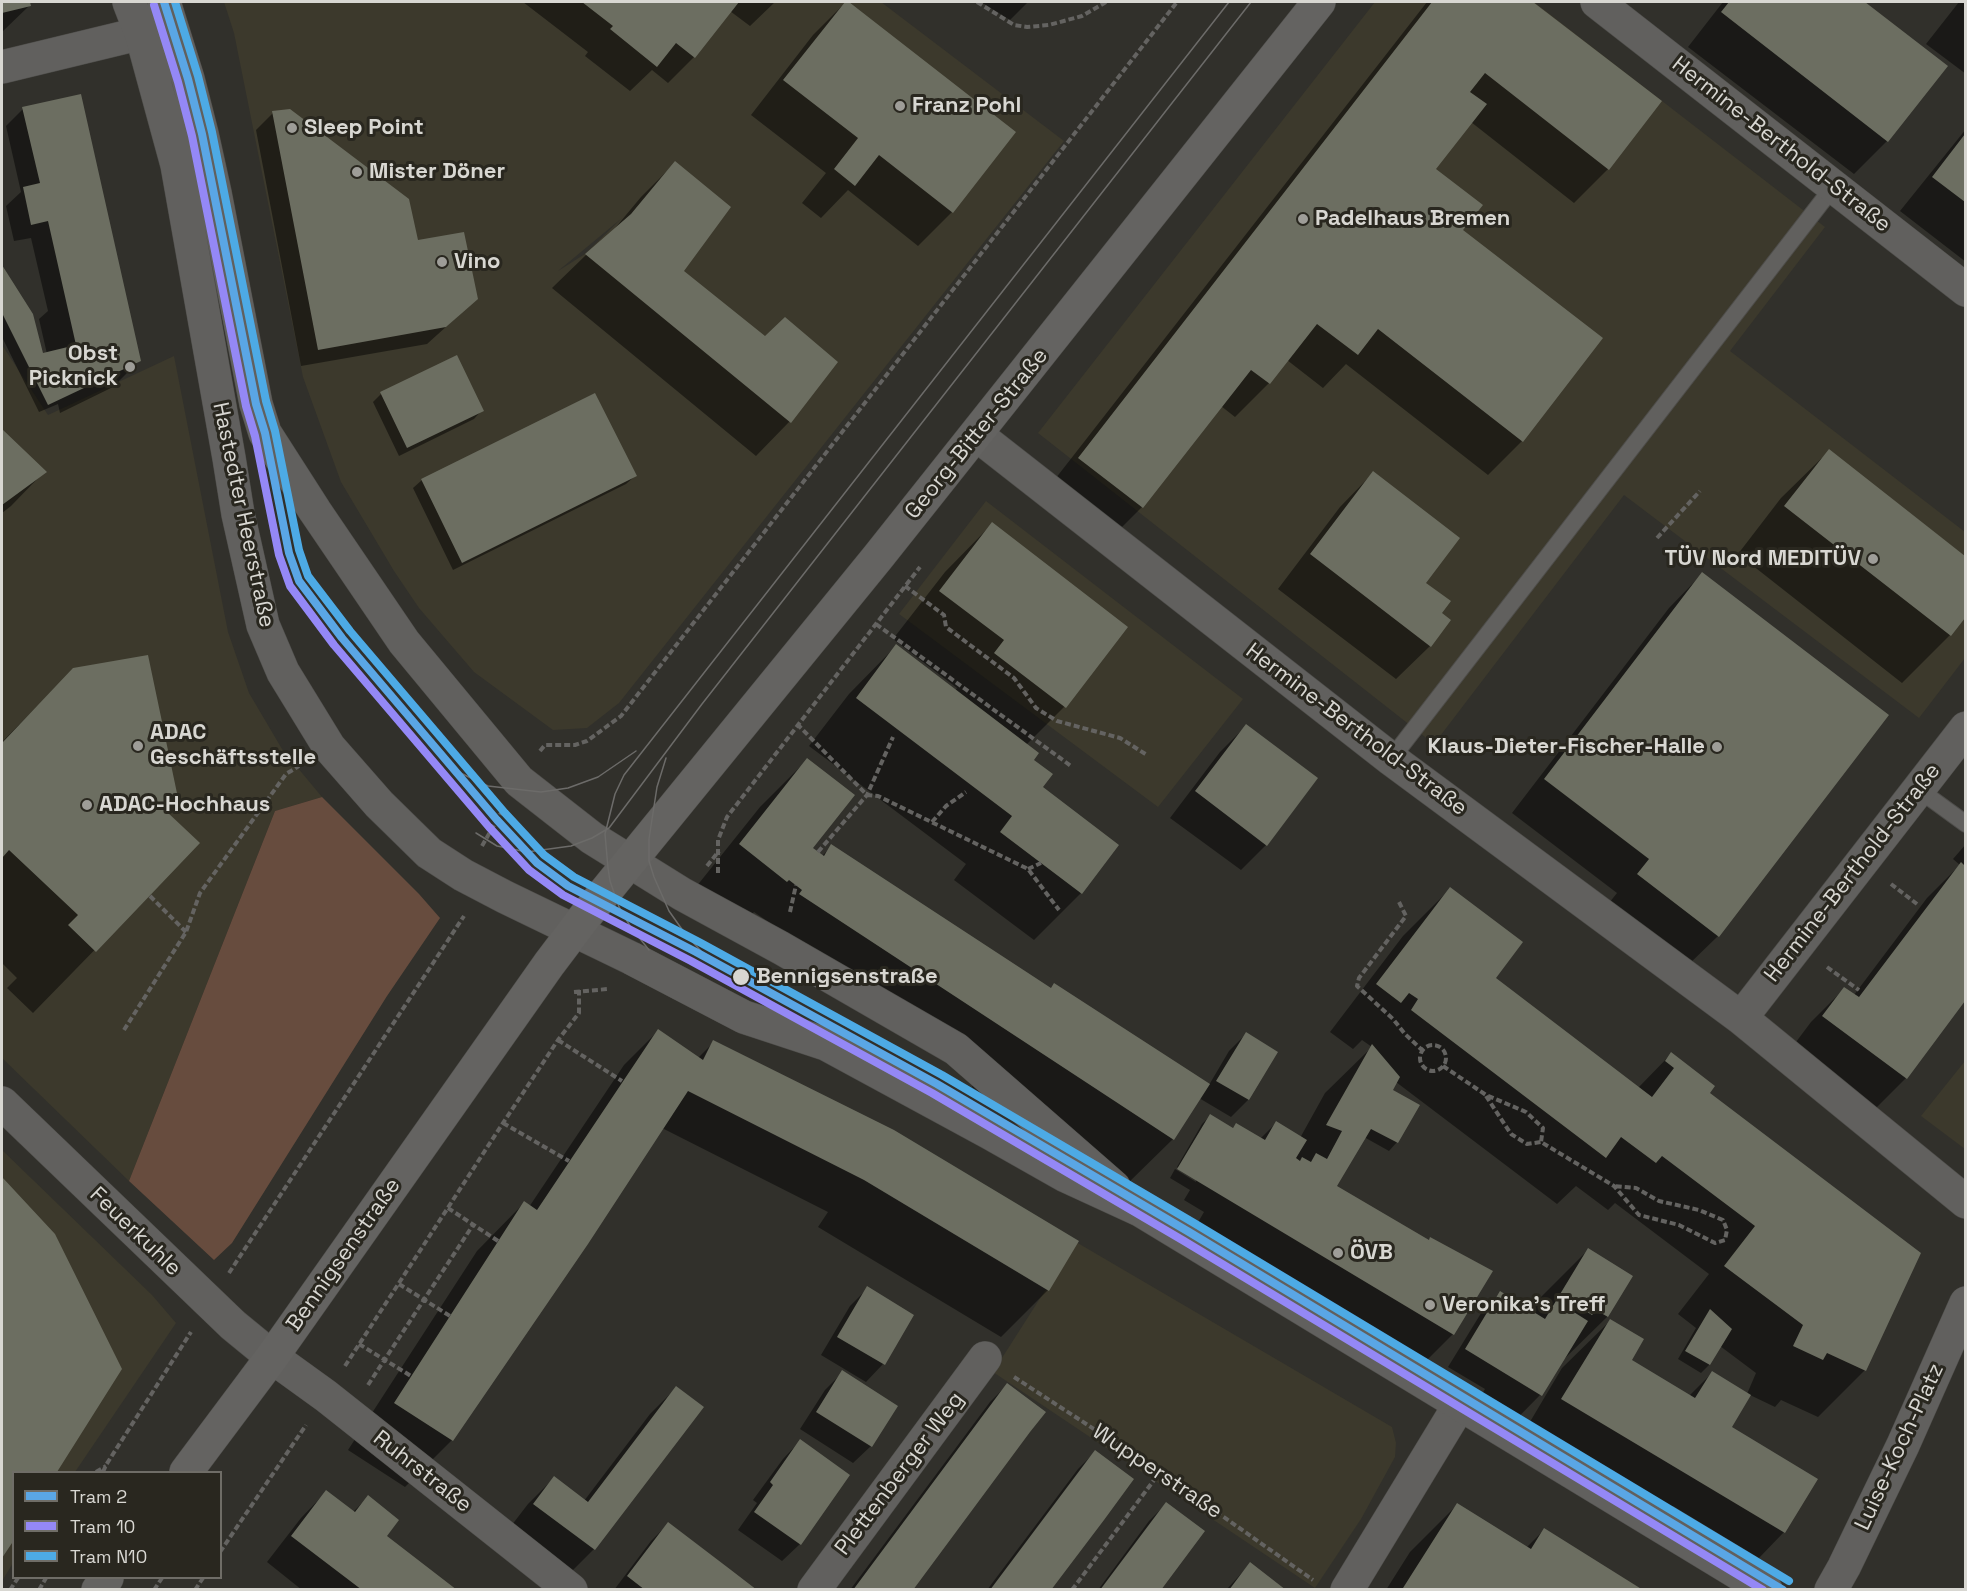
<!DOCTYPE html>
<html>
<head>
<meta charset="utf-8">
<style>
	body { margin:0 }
	#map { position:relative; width:1967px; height:1591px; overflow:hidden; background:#31302b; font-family:"Space Grotesk",sans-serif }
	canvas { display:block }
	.frame { position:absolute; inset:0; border:3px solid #d8d7d2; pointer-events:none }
	.legend { position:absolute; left:12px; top:1471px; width:210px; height:108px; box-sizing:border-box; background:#29271f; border:2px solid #6f6d67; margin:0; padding:8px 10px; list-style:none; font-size:18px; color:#d8d7d2 }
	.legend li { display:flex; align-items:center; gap:12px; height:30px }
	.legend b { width:30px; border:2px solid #6f6d67 }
</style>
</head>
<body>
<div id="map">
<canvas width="1967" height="1591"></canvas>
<div class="frame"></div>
<ul class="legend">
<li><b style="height:8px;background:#5aa6e5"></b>Tram 2</li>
<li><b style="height:8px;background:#9488f6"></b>Tram 10</li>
<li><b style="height:8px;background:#4daae5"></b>Tram N10</li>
</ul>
</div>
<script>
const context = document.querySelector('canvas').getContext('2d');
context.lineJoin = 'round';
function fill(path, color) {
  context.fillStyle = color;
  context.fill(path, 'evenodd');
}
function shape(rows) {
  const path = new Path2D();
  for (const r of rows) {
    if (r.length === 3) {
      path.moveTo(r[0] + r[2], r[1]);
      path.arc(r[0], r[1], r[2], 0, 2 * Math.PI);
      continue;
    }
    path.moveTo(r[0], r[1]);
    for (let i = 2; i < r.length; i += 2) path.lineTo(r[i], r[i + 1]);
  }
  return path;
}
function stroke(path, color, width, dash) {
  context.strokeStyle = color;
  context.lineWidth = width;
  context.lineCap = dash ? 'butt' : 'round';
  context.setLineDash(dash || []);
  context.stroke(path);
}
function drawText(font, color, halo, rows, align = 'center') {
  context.font = font + ' "Space Grotesk",sans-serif';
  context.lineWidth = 6;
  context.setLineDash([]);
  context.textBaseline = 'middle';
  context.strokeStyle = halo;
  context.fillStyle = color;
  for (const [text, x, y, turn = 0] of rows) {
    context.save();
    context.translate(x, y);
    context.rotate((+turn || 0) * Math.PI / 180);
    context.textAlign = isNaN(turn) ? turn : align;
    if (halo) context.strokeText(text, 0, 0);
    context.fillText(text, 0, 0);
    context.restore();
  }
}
fill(shape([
	[224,2,881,2,1064,141,619,703,587,728,553,730,474,672,419,608,394,571,341,482,303,377,234,33],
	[622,218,585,254,558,271],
	[1375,2,1534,2,1825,227,1730,351,1965,532,1965,658,1919,718,1624,495,1434,744,1038,433],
	[2,345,48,415,174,356,228,632,249,693,282,749,322,797,275,811,129,1181,2,1058],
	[986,501,1243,699,1158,807,899,614],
	[1965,1061,1965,1149,1921,1116],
	[2,1150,152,1295,176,1323,75,1472,14,1472,13,1563,2,1581],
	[1076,1242,1392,1427,1396,1443,1395,1457,1361,1519,1315,1588,993,1372]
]), '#3c392c');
fill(shape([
	[322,797,419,894,440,918,387,996,232,1243,214,1260,129,1181,275,811]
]), '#674c3e');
fill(shape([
	[2,2,28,2,29,6,2,32],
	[523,2,775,2,750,26,730,11,694,57,668,83,652,70,630,91,585,56,588,52],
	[846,2,1014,132,952,212,918,246,848,190,821,218,802,203,826,173,751,115,813,35],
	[981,2,1028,2,1010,20],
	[1427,2,1530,2,1660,102,1608,169,1574,203,1471,122,1434,169,1461,230,1522,441,1488,475,1346,364,1323,388,1287,360,1269,383,1235,417,1221,406,1142,507,1108,541,1045,492],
	[1723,2,1863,2,1946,66,1887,141,1854,174,1688,47],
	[1959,2,1966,2,1966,74,1926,44],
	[23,109,139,361,113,387,60,413,58,404,39,412,2,337,2,268,32,315,42,355,47,354,39,319,48,311,31,238,14,241,6,206,21,192,6,126],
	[273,113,417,242,458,316,427,344,301,366,256,130],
	[1966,129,1966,262,1900,211],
	[675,163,682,271,765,338,836,362,789,422,756,456,552,288,586,255,611,233,641,197],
	[381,394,482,410,474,419,399,456,373,402],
	[2,431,44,472,11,506,2,513],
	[1829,451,1966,557,1966,615,1950,635,1902,683,1738,554,1781,498],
	[1373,473,1424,583,1440,613,1430,646,1396,679,1278,589,1340,507],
	[635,476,626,484,453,570,413,488,422,480],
	[992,524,1064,707,1026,745,1081,893,1034,940,954,880,966,864,809,746,849,694,896,646,955,691,957,688,893,639,945,572],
	[1702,574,1718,936,1684,969,1605,908,1617,893,1512,813,1669,608],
	[73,670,164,811,198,844,33,1013,7,988,17,978,2,963,2,742],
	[1246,726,1266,845,1241,870,1170,818,1220,752],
	[807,760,811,849,822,856,832,846,1050,989,1209,1085,1229,1051,1246,1034,1276,1052,1248,1100,1231,1117,1199,1098,1173,1139,1125,1186,972,1087,983,1070,754,912,739,928,692,892,760,807],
	[1966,844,1966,999,1906,1078,1872,1112,1790,1050,1811,1022,1844,989,1854,995,1927,898,1960,865,1953,859],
	[1450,889,1494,979,1638,1088,1671,1054,1708,1093,1865,1370,1818,1417,1781,1400,1775,1407,1750,1395,1727,1433,1784,1532,1759,1558,1673,1506,1651,1528,1515,1447,1562,1368,1610,1321,1630,1360,1689,1396,1712,1373,1747,1394,1756,1373,1720,1346,1709,1365,1701,1373,1678,1359,1696,1328,1678,1314,1709,1274,1615,1203,1608,1210,1576,1186,1557,1204,1396,1082,1387,1096,1397,1142,1389,1151,1364,1137,1335,1187,1428,1241,1453,1334,1406,1381,1183,1248,1204,1212,1184,1200,1190,1190,1170,1178,1175,1169,1196,1182,1196,1179,1177,1167,1202,1124,1210,1116,1232,1129,1236,1124,1260,1139,1276,1123,1300,1138,1325,1093,1372,1047,1362,1040,1353,1049,1330,1032,1403,936],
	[658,1031,698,1058,714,1042,1048,1290,1001,1337,818,1227,828,1212,662,1128,452,1440,405,1487,348,1450,477,1251,524,1203,529,1207,624,1065],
	[2,1179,53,1235,120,1368,54,1472,14,1472,14,1535,2,1554],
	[1588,1250,1631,1276,1607,1317,1559,1364,1540,1395,1493,1443,1463,1424,1485,1389,1448,1367,1483,1310,1500,1293,1532,1312,1541,1297],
	[868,1288,912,1315,883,1364,866,1382,821,1355,850,1306],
	[843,1372,871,1446,853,1463,800,1429,825,1390],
	[1007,1385,911,1590,850,1590,990,1402],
	[676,1388,702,1407,594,1549,568,1575,508,1530,528,1504,554,1478,584,1501,650,1414],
	[800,1441,800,1544,782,1561,738,1530,757,1503,753,1500,783,1459],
	[1095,1452,1050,1590,987,1590,1078,1469],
	[326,1492,353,1512,368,1497,385,1536,455,1590,302,1590,267,1562,301,1518],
	[1166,1504,1159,1590,1098,1590,1149,1521],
	[1457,1505,1526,1548,1544,1530,1640,1590,1386,1590,1410,1552],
	[668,1524,755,1590,614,1590,651,1541],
	[1250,1564,1284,1590,1226,1590]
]), '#0007');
fill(shape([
	[2,2,30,2,31,6,2,13],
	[582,2,739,2,695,58,676,43,657,67,610,29,613,26],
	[845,2,849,2,1016,132,953,213,879,155,855,186,834,169,858,138,783,80],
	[1432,2,1533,2,1662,101,1609,170,1485,73,1470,92,1487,104,1436,169,1483,205,1463,230,1603,338,1523,442,1378,329,1358,355,1317,324,1270,384,1251,370,1143,508,1078,458],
	[1729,2,1865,2,1948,66,1888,142,1721,12],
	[81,94,141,361,48,405,2,313,2,265,33,314,43,353,76,345,48,221,31,225,23,187,40,183,22,107],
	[290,109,409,199,418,240,464,232,478,299,446,327,318,350,272,111],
	[1965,134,1965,202,1932,177],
	[675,161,731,207,684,271,765,336,785,317,838,362,791,423,585,254,631,214],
	[457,355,484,411,407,448,380,392],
	[595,393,637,476,462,563,421,479],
	[2,429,47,472,2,505],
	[1829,449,1965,556,1965,618,1951,636,1784,506],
	[1373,471,1460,538,1426,583,1451,601,1442,613,1451,620,1431,647,1310,554],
	[992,522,1128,627,1066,708,994,653,1004,640,939,591],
	[1702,572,1889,715,1719,937,1637,874,1649,859,1544,779],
	[896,644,1039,753,1034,760,1053,774,1043,787,1119,845,1082,894,1000,832,1012,816,856,698],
	[148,655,178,798,166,811,200,843,96,952,68,925,78,915,9,850,2,858,2,743,73,668],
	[1246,724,1318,778,1267,846,1195,791],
	[807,758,855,795,813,848,824,856,831,844,1051,988,1054,983,1210,1084,1174,1140,799,894,802,890,789,880,787,882,739,844],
	[1961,862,1965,866,1965,1001,1907,1079,1822,1016,1844,987,1859,997],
	[1450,887,1523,942,1496,978,1652,1097,1674,1068,1665,1061,1671,1052,1715,1086,1710,1093,1921,1253,1866,1371,1827,1353,1823,1360,1793,1346,1803,1325,1724,1266,1755,1226,1662,1156,1656,1163,1621,1137,1606,1158,1411,1010,1418,999,1409,993,1401,1003,1376,984],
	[658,1029,703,1060,713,1040,894,1130,1079,1241,1049,1291,864,1180,688,1091,588,1244,453,1441,394,1403,524,1201,537,1210],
	[1246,1032,1278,1052,1249,1100,1216,1081],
	[1372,1044,1400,1077,1393,1090,1420,1105,1398,1143,1371,1129,1337,1186,1429,1240,1430,1237,1493,1271,1454,1335,1177,1169,1210,1114,1233,1128,1236,1123,1265,1140,1276,1121,1307,1140,1296,1158,1300,1161,1302,1157,1311,1162,1316,1153,1327,1159,1342,1131,1326,1125],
	[2,1177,55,1234,122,1369,57,1472,14,1472,14,1540,2,1558],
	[1588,1248,1633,1276,1608,1317,1596,1310,1592,1315,1573,1303,1569,1309,1588,1321,1542,1396,1465,1349,1500,1291,1545,1319],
	[867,1286,914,1315,885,1365,837,1337],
	[1710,1309,1732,1329,1710,1365,1685,1351],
	[1610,1319,1644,1339,1632,1360,1695,1398,1712,1371,1751,1395,1732,1427,1818,1479,1785,1533,1561,1399],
	[842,1370,898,1406,872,1447,816,1412],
	[1007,1383,1046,1412,1030,1432,913,1590,853,1590],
	[676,1386,704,1407,595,1550,533,1504,554,1476,588,1502],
	[800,1439,850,1475,801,1545,754,1512,773,1485,770,1482],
	[1095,1450,1134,1479,1104,1520,1051,1590,990,1590],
	[326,1490,355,1512,368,1495,399,1520,387,1536,457,1590,362,1590,291,1536],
	[1166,1502,1205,1531,1161,1590,1100,1590],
	[1457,1503,1531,1549,1544,1528,1643,1590,1493,1590,1489,1588,1488,1590,1406,1590,1403,1588],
	[668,1522,731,1570,757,1590,645,1590,627,1576],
	[1250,1562,1286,1590,1229,1590]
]), '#6c6e61');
const service = shape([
	[1391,759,1834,186],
	[1918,789,1966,824]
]);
const minor = shape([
	[1597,2,1966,290],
	[2,67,167,27],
	[977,435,1391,759,1741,1018,1966,1202],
	[1741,1018,1966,728],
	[2,1103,233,1325,272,1357,326,1396,571,1590],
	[814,1590,985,1358],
	[1347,1590,1460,1404],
	[1831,1590,1844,1567,1903,1445,1966,1303]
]);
const tertiary = shape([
	[129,2,141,33,177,165,229,458,238,514,263,625,283,672,329,747,379,804,429,853,463,875,505,897,631,958,744,1017,826,1044,990,1133,1064,1175,1140,1210,1766,1590],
	[164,2,188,79,202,134,215,193,256,404,265,433,315,511,404,642,519,781,592,838,682,894,781,948,956,1049,1114,1187]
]);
const secondary = shape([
	[186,1472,272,1357,549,964,583,919,878,557,1319,2],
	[98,1590,107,1578]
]);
stroke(service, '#4e4d4a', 18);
stroke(minor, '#4e4d4a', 34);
stroke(tertiary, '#4e4d4a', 34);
stroke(secondary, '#4e4d4a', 34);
stroke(shape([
	[977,2,1014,25,1027,27,1049,25,1082,16,1106,2],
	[1657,538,1700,491],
	[905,586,944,615,946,627,1014,678,1036,708,1057,721,1120,738,1147,755],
	[876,624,1071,766],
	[797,724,867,795,878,796,1028,869,1059,910],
	[540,751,545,745,575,745,587,741,621,716,1177,2],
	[932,822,946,806,966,792],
	[482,846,501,813],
	[818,852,867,795,893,737],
	[707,866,719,851],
	[1028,869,1041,863],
	[718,873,718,840,727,817,920,567],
	[1891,884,1917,904],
	[150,896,186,932],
	[1399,902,1406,916,1359,978,1357,986,1393,1019,1405,1034,1422,1050],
	[790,912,796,885],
	[1827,967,1859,990],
	[574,992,608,989],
	[124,1030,186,932,200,893,286,774,299,766],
	[558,1040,622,1081],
	[1433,1058,13],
	[1443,1066,1486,1095,1526,1112,1543,1128,1541,1142,1614,1186,1639,1215,1679,1225,1715,1243,1725,1240,1727,1230,1723,1220,1699,1210,1659,1201,1636,1188,1614,1186],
	[1486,1096,1511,1134,1527,1144,1541,1142],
	[503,1123,569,1161],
	[448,1208,498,1241],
	[229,1273,464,916],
	[399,1284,450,1316],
	[359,1344,411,1376],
	[345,1366,503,1123,558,1040,579,1013,579,990],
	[1014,1377,1160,1472,1313,1580],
	[368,1385,473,1225],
	[96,1472,106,1466],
	[103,1472,106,1465,191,1332],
	[220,1552,306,1425],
	[10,1590,18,1578],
	[39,1590,46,1578],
	[154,1590,162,1578],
	[195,1590,203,1578],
	[1072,1590,1160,1472]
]), '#646361', 4, [6, 3]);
stroke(service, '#61605e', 16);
stroke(minor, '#61605e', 33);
stroke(tertiary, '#61605e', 33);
stroke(secondary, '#646361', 33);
stroke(shape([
	[666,758,657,787,649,839,649,861,654,877,669,911,686,935,701,951,728,970],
	[454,770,488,786,541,792,568,788,598,777,636,751],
	[476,833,497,846,527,852,571,846,592,838,609,828,702,704,1251,2],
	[649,950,630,926,619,907,610,881,608,868,605,834,615,794,624,775,1229,2]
]), '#6c6b69', 1.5);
stroke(shape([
	[164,2,188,79,202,134,256,404,265,433,289,553,299,581,342,638,497,820,537,863,568,886,696,952,937,1084,1189,1232,1783,1590]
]), '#5aa6e5', 8);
stroke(shape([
	[154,5,178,82,192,136,246,406,255,436,279,555,290,586,334,645,489,827,529,870,563,895,691,961,932,1093,1184,1241,1763,1590]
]), '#9488f6', 8);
stroke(shape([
	[175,2,198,76,212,132,266,401,275,431,299,550,308,576,350,631,505,813,544,855,574,877,701,943,942,1075,1194,1223,1789,1581]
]), '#4daae5', 8);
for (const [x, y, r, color] of [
	[900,106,6,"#9e9d98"],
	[292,128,6,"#9e9d98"],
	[357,172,6,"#9e9d98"],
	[1303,219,6,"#9e9d98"],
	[442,262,6,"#9e9d98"],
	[130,367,6,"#9e9d98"],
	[1873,559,6,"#9e9d98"],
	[138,746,6,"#9e9d98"],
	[1717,747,6,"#9e9d98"],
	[87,805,6,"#9e9d98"],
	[741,977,9,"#d8d7d2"],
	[1338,1253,6,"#9e9d98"],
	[1430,1305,6,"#9e9d98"]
]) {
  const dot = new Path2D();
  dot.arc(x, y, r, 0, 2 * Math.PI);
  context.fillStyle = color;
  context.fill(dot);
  stroke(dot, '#29271f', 2);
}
drawText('bold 22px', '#d8d7d2', '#29271f', [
	["Franz Pohl",912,106],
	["Sleep Point",304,128],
	["Mister Döner",369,172],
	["Padelhaus Bremen",1315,219],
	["Vino",454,262],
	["Obst",118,354,"right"],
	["Picknick",118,379,"right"],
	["TÜV Nord MEDITÜV",1861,559,"right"],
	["ADAC",150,733],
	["Geschäftsstelle",150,758],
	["Klaus-Dieter-Fischer-Halle",1705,747,"right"],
	["ADAC-Hochhaus",99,805],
	["ÖVB",1350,1253],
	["Veronika's Treff",1442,1305]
], 'left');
drawText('22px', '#d8d7d2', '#29271f', [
	["Hermine-Berthold-Straße",1781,145,38],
	["Georg-Bitter-Straße",977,434,-51],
	["Hastedter Heerstraße",243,515,78],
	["Hermine-Berthold-Straße",1356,730,37],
	["Hermine-Berthold-Straße",1853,873,-52],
	["Feuerkuhle",135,1232,44],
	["Bennigsenstraße",344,1255,-55],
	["Luise-Koch-Platz",1900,1447,-65],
	["Ruhrstraße",422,1472,38],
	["Wupperstraße",1157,1472,34],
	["Plettenberger Weg",900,1474,-53]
]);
drawText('bold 22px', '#d8d7d2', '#29271f', [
	["Bennigsenstraße",756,977]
], 'left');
</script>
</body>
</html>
